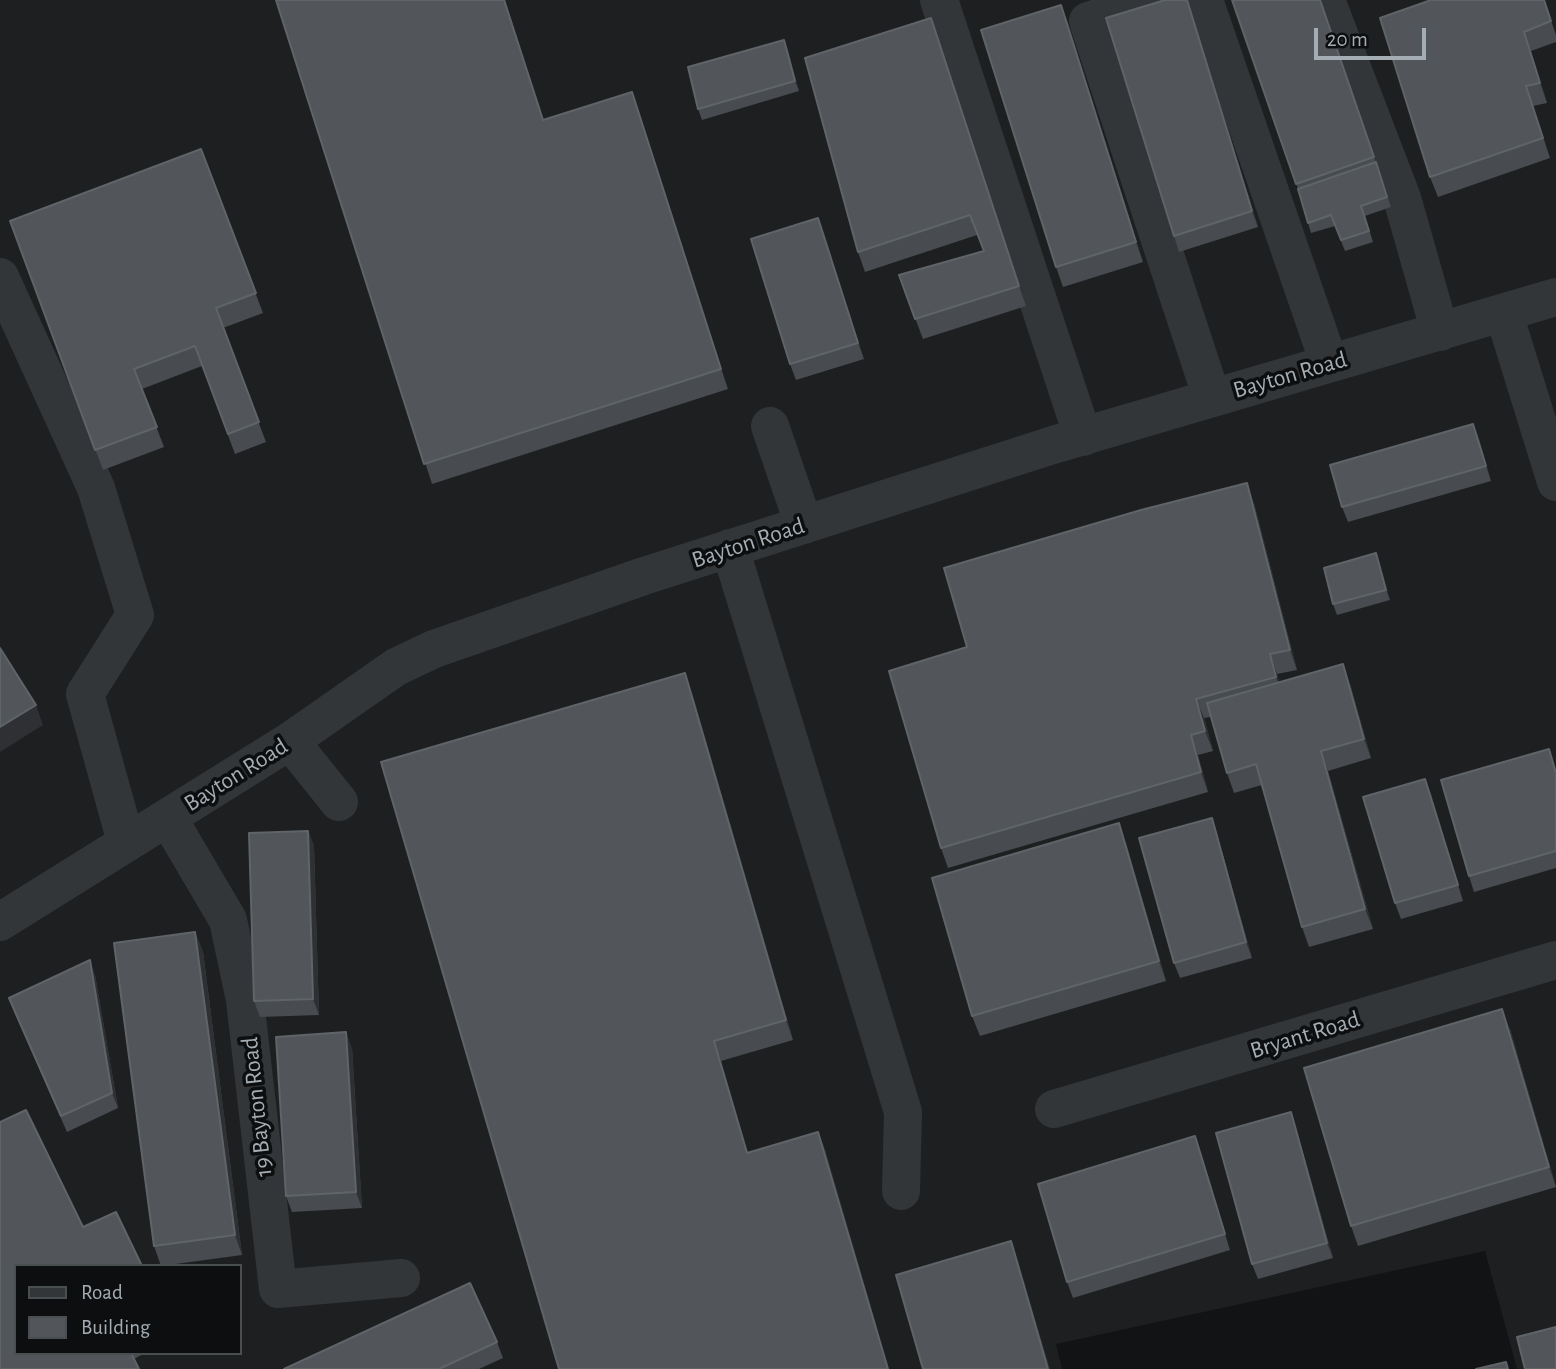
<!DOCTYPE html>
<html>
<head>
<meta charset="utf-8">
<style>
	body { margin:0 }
	#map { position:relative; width:1556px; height:1369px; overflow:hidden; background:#121314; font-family:"Alegreya Sans",sans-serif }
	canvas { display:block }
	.legend { position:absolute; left:14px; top:1264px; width:228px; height:91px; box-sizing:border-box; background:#0d0e0f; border:2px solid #494e51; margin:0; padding:9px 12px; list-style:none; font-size:21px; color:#a4adb4 }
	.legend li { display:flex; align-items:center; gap:14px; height:35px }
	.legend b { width:35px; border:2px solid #494e51 }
	.scale { position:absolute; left:1314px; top:28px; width:112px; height:32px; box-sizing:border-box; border:4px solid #a4adb4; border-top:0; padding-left:9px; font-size:21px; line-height:24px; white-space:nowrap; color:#a4adb4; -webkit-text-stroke:5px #0d0e0f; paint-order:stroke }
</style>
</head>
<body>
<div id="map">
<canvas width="1556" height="1369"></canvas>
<ul class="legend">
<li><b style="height:9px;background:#333639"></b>Road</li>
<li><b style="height:19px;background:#52565a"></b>Building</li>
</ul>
<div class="scale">20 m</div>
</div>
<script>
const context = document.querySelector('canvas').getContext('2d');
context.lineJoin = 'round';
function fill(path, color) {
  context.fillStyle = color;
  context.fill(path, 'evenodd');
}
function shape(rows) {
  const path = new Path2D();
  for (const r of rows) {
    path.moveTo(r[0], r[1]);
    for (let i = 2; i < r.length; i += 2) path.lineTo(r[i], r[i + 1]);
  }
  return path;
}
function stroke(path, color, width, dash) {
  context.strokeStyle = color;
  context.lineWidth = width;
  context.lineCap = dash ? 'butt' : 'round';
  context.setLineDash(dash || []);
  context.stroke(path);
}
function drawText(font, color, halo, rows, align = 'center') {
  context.font = font + ' "Alegreya Sans",sans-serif';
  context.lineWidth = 7;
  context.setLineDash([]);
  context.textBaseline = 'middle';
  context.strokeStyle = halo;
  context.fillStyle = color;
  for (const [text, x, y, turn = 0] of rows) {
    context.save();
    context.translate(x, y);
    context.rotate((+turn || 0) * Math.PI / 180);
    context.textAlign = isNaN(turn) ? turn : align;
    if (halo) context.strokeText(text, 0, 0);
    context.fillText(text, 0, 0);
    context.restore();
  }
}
fill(shape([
	[0,0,1556,0,1556,1369,1517,1369,1485,1251,1056,1344,1062,1369,0,1369],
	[16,1266,240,1266,240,1353,16,1353]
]), '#1e1f21');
stroke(shape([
	[939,0,1083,437],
	[1153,0,1088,21,1212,398],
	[1204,0,1329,363],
	[1326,0,1402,198,1440,332],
	[0,277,96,488,135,615,85,694,126,842],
	[1504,314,1556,482],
	[770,426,804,525],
	[730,548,903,1112,901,1191],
	[290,741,339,802],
	[168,818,228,920,245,1000,278,1289,401,1278],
	[0,922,290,741,396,667,434,649,644,576,1053,445,1556,297],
	[1054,1109,1556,960]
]), '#333639', 38);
fill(shape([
	[276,0,505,0,543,120,632,92,728,389,432,484],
	[1232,0,1320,0,1391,207,1365,216,1373,242,1345,251,1335,226,1311,233,1298,189],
	[1544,0,1556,35,1556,42,1531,51,1547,103,1533,106,1550,158,1438,197,1430,177],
	[1061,5,1143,262,1063,287,1056,267],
	[1191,9,1258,227,1179,252,1174,236],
	[931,18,1026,306,923,339,899,275,984,251,977,235,865,272,858,252],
	[784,40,799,91,702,120,698,109],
	[201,149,263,313,223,328,266,442,235,454,202,366,142,389,164,447,103,470,10,221],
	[818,218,864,359,796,380,790,364],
	[1479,439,1491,481,1348,522,1342,507],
	[1254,503,1297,670,1277,674,1279,682,1350,684,1371,758,1328,771,1373,929,1309,947,1302,927,1262,785,1234,793,1227,773,1211,717,1204,718,1213,751,1198,755,1208,792,948,868,941,848,967,647],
	[1376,553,1390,600,1337,615,1333,604],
	[692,693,793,1040,721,1061,748,1153,818,1132,826,1152,559,1369],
	[1556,769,1556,868,1474,892,1469,876],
	[1431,794,1463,901,1401,919,1395,903],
	[308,831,314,846,319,1015,260,1017,254,1001],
	[1217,834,1252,958,1180,978,1174,963],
	[1126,843,1166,981,980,1036,972,1016],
	[195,932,203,952,242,1255,161,1266,154,1246],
	[95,975,118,1108,67,1132,15,1014,9,998],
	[1510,1029,1556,1187,1358,1246,1351,1226],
	[352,1048,362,1208,292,1212,286,1196],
	[1291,1112,1296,1128,1333,1258,1258,1279,1252,1264],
	[1195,1136,1230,1250,1073,1298,1067,1282],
	[83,1227,16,1353,145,1353,134,1359,0,1369],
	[497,1342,503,1358,479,1369,284,1369]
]), '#484b4f');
fill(shape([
	[504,0,505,0,550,140,543,120],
	[1187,0,1191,9,1258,227,1252,211],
	[1061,5,1069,25,1143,262,1136,242],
	[931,18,938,38,1026,306,1019,286],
	[1524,32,1531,51,1547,103,1540,83],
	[784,40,788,50,799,91,795,81],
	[632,92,639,112,728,389,721,369],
	[818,218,824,233,864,359,858,343],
	[1473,424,1479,439,1491,481,1486,466],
	[1247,483,1254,503,1297,670,1290,650],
	[1376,553,1380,564,1390,600,1386,590],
	[1270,654,1277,674,1283,697,1276,677],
	[1343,664,1350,684,1371,758,1364,739],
	[685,673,692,693,793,1040,786,1020],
	[1196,699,1204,718,1213,751,1205,731],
	[36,705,43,725,0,752,0,727],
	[1191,735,1198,755,1208,792,1201,772],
	[1321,751,1328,771,1373,929,1365,909],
	[1425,779,1431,794,1463,901,1458,885],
	[1212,818,1217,834,1252,958,1246,942],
	[1119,823,1126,843,1166,981,1159,961],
	[308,831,314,846,319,1015,313,999],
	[195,932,203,952,242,1255,235,1235],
	[90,960,95,975,118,1108,112,1093],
	[1502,1009,1510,1029,1556,1186,1549,1167],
	[346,1032,352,1048,362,1208,356,1192],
	[714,1041,721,1061,754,1173,747,1153],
	[1291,1112,1296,1128,1333,1258,1327,1243],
	[818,1132,826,1152,889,1369,888,1369],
	[1195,1136,1201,1152,1230,1250,1225,1234],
	[1011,1241,1018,1261,1050,1369,1048,1369]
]), '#2e3033');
const building = shape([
	[276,0,504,0,543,120,632,92,721,369,424,464,276,0],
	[1165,0,1187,0,1252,211,1174,236,1106,18,1165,0],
	[1232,0,1320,0,1374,157,1296,184,1232,0],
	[1431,0,1544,0,1551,21,1524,32,1540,83,1526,86,1543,138,1430,177,1380,18,1431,0],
	[1061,5,1136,242,1056,267,981,30,1061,5],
	[931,18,1019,286,915,319,899,275,984,251,970,215,858,252,805,58,931,18],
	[784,40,795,81,698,109,688,67,784,40],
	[201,149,256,293,216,308,259,422,228,434,195,346,134,369,157,427,95,450,10,221,201,149],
	[1376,162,1387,197,1361,206,1369,231,1341,240,1331,215,1308,223,1298,189,1376,162],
	[818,218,858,343,790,364,751,239,818,218],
	[1473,424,1486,466,1342,507,1330,465,1473,424],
	[1247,483,1290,650,1270,654,1276,677,1196,699,1205,731,1191,735,1201,772,941,848,889,671,967,647,944,568,1141,510,1247,483],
	[1376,553,1386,590,1333,604,1324,568,1376,553],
	[0,648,36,705,0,727,0,648],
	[1343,664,1364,739,1321,751,1365,909,1302,927,1256,764,1227,773,1207,703,1343,664],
	[685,673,786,1020,714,1041,747,1153,818,1132,888,1369,559,1369,381,762,685,673],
	[1549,749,1556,773,1556,851,1469,876,1441,780,1549,749],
	[1425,779,1458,885,1395,903,1363,797,1425,779],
	[1212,818,1246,942,1174,963,1139,838,1212,818],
	[1119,823,1159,961,972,1016,932,878,1119,823],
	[308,831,313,999,254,1001,249,833,308,831],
	[195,932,235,1235,154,1246,114,943,195,932],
	[90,960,112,1093,61,1116,9,998,90,960],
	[1502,1009,1549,1167,1351,1226,1304,1068,1502,1009],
	[346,1032,356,1192,286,1196,276,1037,346,1032],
	[26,1110,83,1227,116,1212,142,1266,16,1266,16,1353,131,1353,139,1369,0,1369,0,1122,26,1110],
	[1291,1112,1327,1243,1252,1264,1216,1133,1291,1112],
	[1195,1136,1225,1234,1067,1282,1038,1184,1195,1136],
	[1011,1241,1048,1369,923,1369,896,1275,1011,1241],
	[470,1283,497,1342,439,1369,284,1369,470,1283],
	[1556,1327,1556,1369,1525,1369,1517,1337,1556,1327],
	[1506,1362,1508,1369,1476,1369,1506,1362]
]);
fill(building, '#52565a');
stroke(building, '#5f6468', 2);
drawText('24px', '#a4adb4', '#0d0e0f', [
	["Bayton Road",1290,375,-16],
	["Bayton Road",748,543,-18],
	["Bayton Road",236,775,-32],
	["Bryant Road",1305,1035,-17],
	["19 Bayton Road",257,1107,-96]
]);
</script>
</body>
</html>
